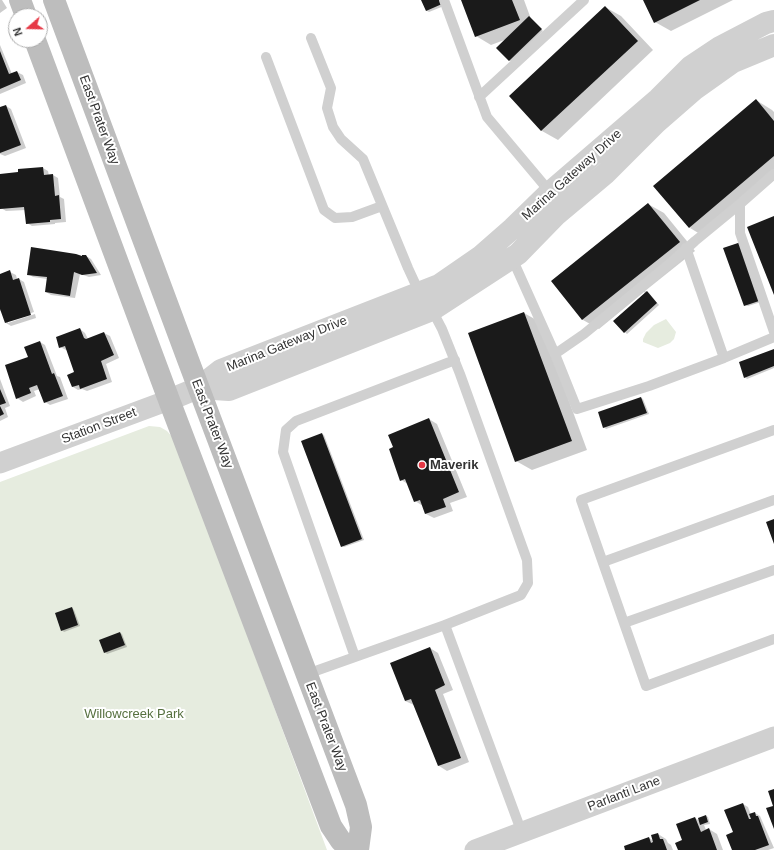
<!DOCTYPE html>
<html>
<head>
<meta charset="utf-8">
<style>
	body { margin:0 }
	#map { position:relative; width:774px; height:850px; overflow:hidden; background:#fff; font-family:Helvetica,sans-serif }
	canvas { display:block }
	.north { position:absolute; left:8px; top:8px; width:40px; height:40px; box-sizing:border-box; background:#fff; border:1px solid #adadad; border-radius:50%; rotate:250deg; font-size:11px; font-weight:700; line-height:16px; text-align:center; color:#333 }
	.north::after { content:''; display:block; margin:auto; width:14px; height:18px; background:#e63946; clip-path:polygon(50% 0,100% 100%,50% 72%,0 100%) }
</style>
</head>
<body>
<div id="map">
<canvas width="774" height="850"></canvas>
<div class="north">N</div>
</div>
<script>
const context = document.querySelector('canvas').getContext('2d');
context.lineJoin = 'round';
function fill(path, color) {
  context.fillStyle = color;
  context.fill(path, 'evenodd');
}
function shape(rows) {
  const path = new Path2D();
  for (const r of rows) {
    path.moveTo(r[0], r[1]);
    for (let i = 2; i < r.length; i += 2) path.lineTo(r[i], r[i + 1]);
  }
  return path;
}
function stroke(path, color, width, dash) {
  context.strokeStyle = color;
  context.lineWidth = width;
  context.lineCap = dash ? 'butt' : 'round';
  context.setLineDash(dash || []);
  context.stroke(path);
}
function drawText(font, color, halo, rows, align = 'center') {
  context.font = font + ' Helvetica,sans-serif';
  context.lineWidth = 4;
  context.setLineDash([]);
  context.textBaseline = 'middle';
  context.strokeStyle = halo;
  context.fillStyle = color;
  for (const [text, x, y, turn = 0] of rows) {
    context.save();
    context.translate(x, y);
    context.rotate((+turn || 0) * Math.PI / 180);
    context.textAlign = isNaN(turn) ? turn : align;
    if (halo) context.strokeText(text, 0, 0);
    context.fillText(text, 0, 0);
    context.restore();
  }
}
fill(shape([
	[666,319,676,332,674,339,670,343,658,348,643,342,643,339,646,333,654,325],
	[149,426,160,427,167,431,175,440,327,850,0,850,0,482]
]), '#e6ecdf');
fill(shape([
	[0,0,2,0,7,8,0,13],
	[422,0,442,0,444,6,429,12,427,11],
	[462,0,524,0,531,19,543,31,512,62,509,60,507,39,491,45,476,36],
	[644,0,733,0,671,31,655,22],
	[605,7,621,16,653,50,558,140,542,131,510,96],
	[0,45,12,74,17,72,23,75,26,83,0,94],
	[756,100,772,110,774,112,774,178,705,237,690,228],
	[6,106,11,109,26,148,5,156,0,154,0,108],
	[43,168,48,171,49,176,53,175,58,178,60,197,64,199,66,222,55,223,55,224,32,226,27,223,26,210,6,211,1,208,0,175,19,173],
	[648,204,664,213,695,251,645,291,649,293,659,305,627,334,614,322,645,293,644,292,599,329,583,320,552,281],
	[743,245,761,302,748,306,745,305],
	[86,256,91,259,101,275,89,277,80,274,75,298,51,295,46,292,47,279,33,277,28,274],
	[10,272,16,275,17,279,19,279,24,282,34,312,8,321,8,323,35,314,36,318,11,326,6,323,2,310,0,311,0,275],
	[524,313,540,322,587,450,532,470,516,461],
	[80,329,85,333,88,339,104,333,110,336,119,358,106,364,112,382,87,391,82,389,78,390,73,387,76,373,68,350,66,350,60,347],
	[40,342,45,345,57,376,60,377,68,399,50,405,45,402,40,389,34,391,36,396,23,402,17,398,29,357],
	[774,350,774,368,747,379,745,377],
	[0,379,10,406,5,408,8,417,0,421],
	[641,398,643,399,649,414,606,429,604,427],
	[429,419,437,424,467,497,450,503,453,511,434,518,426,514,423,506,415,501,408,484,401,480],
	[322,434,324,435,364,540,344,547,342,546],
	[72,608,74,610,80,626,64,632,62,630],
	[120,633,122,634,127,647,107,654,105,652],
	[430,648,438,653,453,690,443,694,469,762,447,771,439,766,414,705,405,701],
	[743,804,748,807,751,815,755,813,760,816,774,848,768,850,733,850,734,833],
	[706,816,708,817,710,824,704,825,706,830,709,829,717,834,723,850,679,850,695,818,700,821],
	[658,834,666,839,668,843,671,845,673,850,626,850,649,838,654,841]
]), '#0003');
fill(shape([
	[421,0,440,0,442,4,426,11],
	[461,0,512,0,520,20,475,37],
	[643,0,700,0,654,23],
	[605,6,638,41,541,131,509,96],
	[529,16,542,29,509,61,496,48],
	[0,51,9,74,17,71,21,80,0,89],
	[756,99,774,121,774,156,689,228,653,186],
	[6,105,21,145,0,153,0,107],
	[43,167,44,175,53,174,55,196,59,195,61,219,50,220,50,222,26,224,24,207,0,209,0,174,18,172,18,169],
	[648,203,680,242,582,320,551,281],
	[774,216,774,295,747,227],
	[741,242,759,301,744,306,723,248],
	[31,247,76,254,82,256,82,255,86,255,97,273,82,275,74,272,70,296,45,292,47,277,27,275],
	[10,270,13,280,19,278,31,315,5,323,0,309,0,274],
	[647,291,657,303,624,333,613,321],
	[524,312,572,441,515,462,468,333],
	[80,328,84,338,86,339,104,332,114,355,101,361,107,379,80,389,79,385,72,387,67,375,74,372,65,346,59,348,56,337],
	[40,341,52,374,54,373,63,396,44,403,37,385,29,388,31,393,16,399,5,365,28,357,24,347],
	[774,349,774,366,744,378,739,362],
	[0,389,6,403,0,405],
	[641,397,647,413,603,428,598,412],
	[0,406,4,414,0,416],
	[429,418,459,492,443,499,446,507,425,514,420,500,414,502,405,479,400,481,389,449,393,447,388,435],
	[322,433,362,539,341,547,301,441],
	[774,519,774,544,766,522],
	[72,607,78,625,61,631,55,613],
	[120,632,125,645,104,653,99,640],
	[430,647,445,685,435,690,461,758,438,766,411,699,405,701,390,663],
	[774,789,774,829,766,808,773,806,768,791],
	[743,803,749,819,751,819,749,814,755,812,756,816,758,816,769,845,755,850,732,850,726,835,733,832,724,810],
	[706,815,708,822,700,825,698,818],
	[695,817,701,832,709,828,717,850,678,850,675,843,682,840,676,824],
	[658,833,660,839,663,839,667,850,625,850,624,846,649,837,651,843,653,842,651,835]
]), '#1a1a1a');
stroke(shape([
	[444,0,487,117,550,192],
	[311,38,331,88,327,108,333,127,341,139,363,159,408,268,420,294],
	[266,57,324,210,335,218,352,217,382,206],
	[479,97,584,0],
	[774,174,740,204,740,233,774,332],
	[686,248,724,358],
	[512,258,555,354,577,409,649,386,724,358,774,337],
	[431,308,442,329,460,374,527,560,528,583,521,595,445,625],
	[555,354,584,334,673,261,695,241,740,204],
	[774,430,581,500,646,686,774,639],
	[603,562,774,500],
	[624,623,774,570],
	[355,657,283,452,286,430,296,421,455,360],
	[307,674,445,625,522,833]
]), '#d0d0d0', 10);
stroke(shape([
	[0,463,169,400],
	[475,850,774,737]
]), '#d0d0d0', 21);
stroke(shape([
	[198,388,229,390,432,310,518,254,556,215,606,173,656,123,695,89,733,62,774,45],
	[169,400,198,388,221,370,439,285,481,256,513,228,550,192,658,99,690,67,720,47,766,23,774,21]
]), '#d0d0d0', 22);
stroke(shape([
	[20,0,26,16],
	[54,0,190,365,356,805,361,827,358,850],
	[35,40,169,400,331,826,341,841,357,849]
]), '#bdbdbd', 22);
for (const [x, y, r, color] of [
	[422,465,4,"#e63946"]
]) {
  const dot = new Path2D();
  dot.arc(x, y, r, 0, 2 * Math.PI);
  context.fillStyle = color;
  context.fill(dot);
  stroke(dot, '#fff', 1.5);
}
drawText('13px', '#333', '#fff', [
	["East Prater Way",99,120,70],
	["Marina Gateway Drive",572,175,-42],
	["Marina Gateway Drive",287,344,-22],
	["East Prater Way",212,424,69],
	["Station Street",99,426,-21],
	["East Prater Way",326,727,69],
	["Parlanti Lane",624,794,-21]
]);
drawText('bold 13px', '#333', '#fff', [
	["Maverik",430,465]
], 'left');
drawText('13px', '#56703f', '#fff', [
	["Willowcreek Park",134,714]
]);
</script>
</body>
</html>
